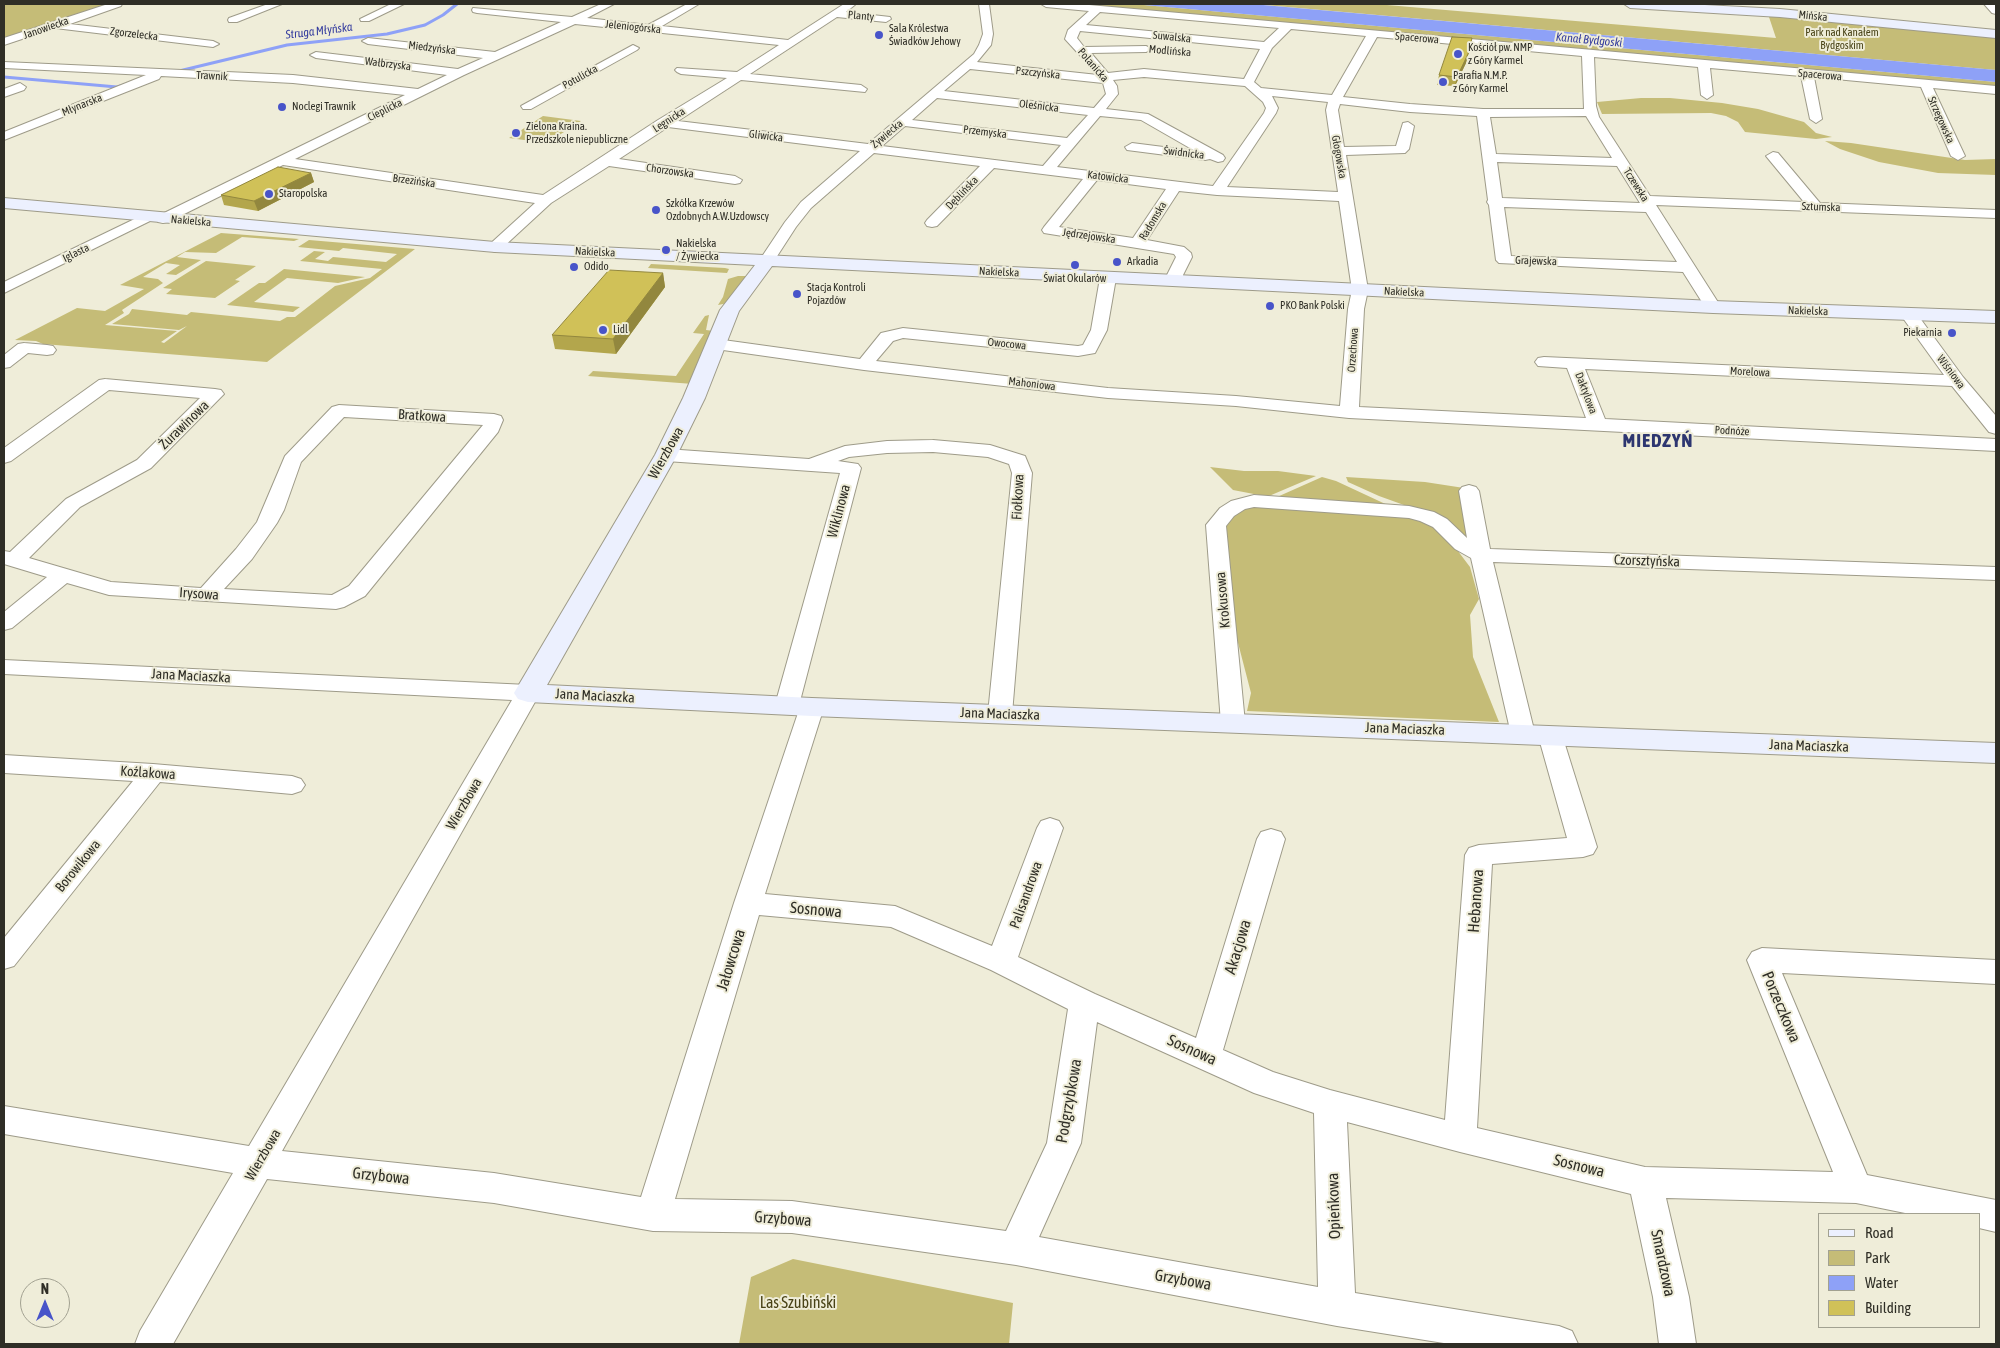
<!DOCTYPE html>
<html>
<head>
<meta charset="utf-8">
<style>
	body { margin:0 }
	#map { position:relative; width:2000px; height:1348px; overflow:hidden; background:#efedd9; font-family:"Asap Condensed",sans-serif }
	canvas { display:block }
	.frame { position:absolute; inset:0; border:5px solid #2f2e26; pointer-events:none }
	.legend { position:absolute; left:1818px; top:1213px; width:162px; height:115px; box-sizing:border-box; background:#efedd9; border:1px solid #a2a191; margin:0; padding:6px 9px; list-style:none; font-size:15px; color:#2f2e26 }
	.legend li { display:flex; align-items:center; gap:10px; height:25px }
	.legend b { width:25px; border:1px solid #a2a191 }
	.north { position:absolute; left:20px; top:1278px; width:50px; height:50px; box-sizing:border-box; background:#efedd9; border:1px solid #a2a191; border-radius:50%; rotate:0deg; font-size:14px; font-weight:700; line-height:20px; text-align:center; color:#2f2e26 }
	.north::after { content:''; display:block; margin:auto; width:18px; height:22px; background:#4854c9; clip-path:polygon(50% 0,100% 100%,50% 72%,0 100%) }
</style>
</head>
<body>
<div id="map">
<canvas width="2000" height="1348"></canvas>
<div class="frame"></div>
<ul class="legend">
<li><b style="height:6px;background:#ecf0fe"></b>Road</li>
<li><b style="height:14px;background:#c5bc77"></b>Park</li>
<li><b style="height:14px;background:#8ea1f7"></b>Water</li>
<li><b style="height:14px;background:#d0c158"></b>Building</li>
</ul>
<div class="north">N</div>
</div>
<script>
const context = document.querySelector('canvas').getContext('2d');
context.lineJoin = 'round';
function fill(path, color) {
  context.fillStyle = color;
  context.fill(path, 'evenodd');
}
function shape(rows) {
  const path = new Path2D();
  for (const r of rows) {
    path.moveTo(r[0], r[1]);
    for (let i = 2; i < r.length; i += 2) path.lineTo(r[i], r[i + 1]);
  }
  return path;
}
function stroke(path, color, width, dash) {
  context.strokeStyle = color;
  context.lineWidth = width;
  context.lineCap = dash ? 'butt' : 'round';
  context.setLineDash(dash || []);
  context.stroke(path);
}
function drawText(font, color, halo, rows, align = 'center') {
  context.font = font + ' "Asap Condensed",sans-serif';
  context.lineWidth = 4;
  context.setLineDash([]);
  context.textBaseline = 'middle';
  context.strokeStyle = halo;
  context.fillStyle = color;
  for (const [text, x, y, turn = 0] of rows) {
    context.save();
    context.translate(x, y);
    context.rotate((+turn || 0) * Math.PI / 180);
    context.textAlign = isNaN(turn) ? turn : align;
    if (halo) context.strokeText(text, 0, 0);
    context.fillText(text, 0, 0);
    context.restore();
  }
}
fill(shape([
	[4,4,108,4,4,39],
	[1065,4,1133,4,1996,82,1996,88],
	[1254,4,1375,4,1776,38,1768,14,1996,36,1996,70],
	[1641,98,1670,98,1722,103,1758,109,1804,122,1816,133,1832,137,1816,139,1745,132,1738,122,1726,116,1711,113,1602,114,1597,102],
	[543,116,581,121,547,143,509,138],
	[1825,141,1851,143,1965,160,1996,159,1996,175,1938,173,1879,162,1840,149],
	[221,233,299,239,294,241,242,237,216,253,185,252,177,257,201,260,176,275,166,274,180,265,166,263,143,277,158,279,163,283,122,310,124,313,105,325,177,331,161,342,164,343,187,326,179,330,112,324,129,314,132,309,187,315,191,312,280,321,287,317,295,317,335,286,370,278,382,269,300,261,314,251,325,252,315,259,328,261,333,257,386,262,397,254,343,248,339,251,298,247,309,240,415,249,267,362,43,344,36,341,15,340,77,308,105,311,144,289,120,285],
	[206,261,256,266,235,280,240,281,215,298,166,294,172,289,163,288],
	[651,264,725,268,729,269,727,273,648,268],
	[284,269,365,277,338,283,287,278,254,302,300,307,293,312,227,305,259,283,265,283],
	[738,276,747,276,728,303,718,305,723,297,728,279],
	[709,315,706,330,714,331,693,384,588,376,593,371,676,376,704,334,693,333,705,316],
	[1210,467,1244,471,1278,471,1316,476,1269,496,1259,495,1233,490],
	[1322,477,1336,481,1394,508,1277,497],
	[1346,477,1425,482,1464,488,1473,545,1440,518,1379,496,1348,482],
	[1244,505,1389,513,1436,522,1470,567,1479,599,1470,615,1473,657,1499,722,1247,711,1251,693,1237,639,1225,527,1227,521],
	[793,1259,1013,1303,1009,1344,739,1344,751,1277]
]), '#c5bc77');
fill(shape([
	[1133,4,1252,4,1996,70,1996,82]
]), '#8ea1f7');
stroke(shape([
	[179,71,287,45,387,34,425,25,443,15,457,4],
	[4,77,117,87,124,85]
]), '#8ea1f7', 3);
const street = shape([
	[108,4,122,4,121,6,70,24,213,41,219,44,213,47,55,28,4,45,4,38,108,4],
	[268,4,282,4,237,22,229,22,228,20,229,18,268,4],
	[391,4,404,4,369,21,361,21,360,19,391,4],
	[601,4,614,4,587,18,648,25,687,4,699,4,662,26,788,40,844,4,856,4,846,12,890,17,891,19,886,22,837,17,750,74,861,85,867,89,865,92,741,80,678,121,868,144,974,54,979,45,983,34,979,4,989,4,993,34,991,45,977,62,1098,75,1065,39,1068,30,1089,11,1046,7,1041,4,1078,4,1996,86,1996,94,1933,88,1965,156,1958,160,1951,156,1921,87,1814,77,1822,119,1816,123,1810,119,1801,76,1710,68,1713,95,1707,99,1701,95,1698,67,1594,57,1596,106,1599,117,1650,196,1804,202,1766,156,1773,152,1778,153,1820,203,1996,210,1996,218,1656,205,1721,307,1719,310,1713,312,1707,310,1683,272,1499,263,1496,260,1489,205,1487,202,1488,200,1477,116,1410,112,1340,104,1338,110,1344,147,1396,146,1403,123,1408,122,1414,126,1409,149,1405,153,1346,155,1368,290,1364,309,1359,407,1586,418,1567,368,1538,366,1535,362,1538,358,1544,357,1944,375,1900,314,1902,310,1908,309,1914,310,1963,377,1996,416,1996,434,1989,432,1952,386,1585,369,1605,419,1996,439,1996,451,1349,418,1236,406,1108,398,864,370,716,349,710,348,707,344,710,340,716,339,860,359,881,333,903,328,1078,346,1083,345,1091,330,1100,278,1102,275,1108,273,1114,275,1116,278,1107,330,1095,353,1078,356,903,338,893,341,876,361,1108,388,1236,396,1340,406,1348,309,1352,290,1339,201,1217,195,1179,191,1147,240,1184,247,1191,253,1192,257,1183,275,1183,281,1181,284,1175,286,1169,284,1167,281,1167,275,1176,257,1174,254,1044,233,1042,230,1044,227,1083,179,994,168,937,226,932,227,927,226,925,223,927,220,980,166,874,153,811,208,796,227,772,264,767,266,762,264,759,261,785,222,801,202,860,151,668,127,619,159,735,176,742,180,740,183,735,184,609,166,551,203,500,250,495,252,490,250,487,247,490,244,535,203,283,165,168,222,163,223,158,222,156,219,158,216,405,95,293,83,161,76,159,79,4,140,4,132,146,75,4,68,4,62,293,75,418,89,447,75,316,58,310,55,316,52,458,69,483,58,368,44,362,41,368,38,495,52,561,22,477,13,473,12,472,10,473,8,572,17,601,4],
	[1100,12,1279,28,1264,42,1086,25,1100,12],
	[575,24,779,45,737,72,677,68,675,70,677,72,681,74,727,78,658,120,543,195,295,159,464,75,575,24],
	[1291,29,1366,36,1332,95,1261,88,1254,82,1272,48,1291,29],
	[1080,31,1260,49,1244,79,1144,69,1108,73,1091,53,1146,52,1152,49,1146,46,1084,47,1077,38,1080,31],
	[1377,37,1582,56,1584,109,1483,109,1410,104,1343,97,1377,37],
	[970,69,1103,83,1106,94,1094,108,944,91,970,69],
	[1144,77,1245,86,1263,102,1266,108,1264,113,1213,186,1057,167,1100,116,1141,120,1195,151,1132,143,1125,147,1127,150,1205,160,1210,159,1218,162,1223,161,1225,158,1223,155,1148,114,1106,109,1118,94,1117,86,1113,80,1144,77],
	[1272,96,1328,102,1326,110,1338,192,1227,187,1276,113,1278,108,1272,96],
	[937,98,1088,115,1067,138,912,120,937,98],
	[1586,116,1612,158,1496,154,1490,117,1586,116],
	[905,126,1061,145,1043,166,882,146,905,126],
	[1497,162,1617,166,1640,203,1502,198,1497,162],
	[1097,180,1166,189,1133,238,1059,227,1097,180],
	[1504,207,1646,212,1677,262,1511,256,1504,207],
	[1984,4,1995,4,1996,14,1992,13,1984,4],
	[633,45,639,48,637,50,531,109,523,109,521,106,633,45],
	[20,83,26,87,24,90,4,97,4,89,20,83],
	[147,213,152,214,154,217,152,220,4,293,4,282,147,213],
	[24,343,47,345,53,346,56,350,53,354,47,355,28,353,10,367,4,368,4,355,18,344,24,343],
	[105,379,215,389,221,390,224,394,151,468,80,507,29,558,111,582,201,588,236,549,257,522,285,456,332,407,339,405,494,414,501,416,503,420,498,432,365,596,344,607,336,609,109,595,67,583,12,628,4,630,4,612,47,577,4,564,4,551,10,552,66,499,137,460,200,398,109,390,11,461,4,463,4,448,99,380,105,379],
	[344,417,483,425,349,586,332,595,224,589,252,559,277,523,284,510,301,462,344,417],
	[933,440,990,445,1025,456,1032,473,1012,714,1009,720,1000,722,991,720,988,714,1012,473,1009,464,988,457,933,452,887,453,849,457,838,461,858,464,861,468,799,705,796,711,787,713,778,711,775,705,840,473,666,461,659,459,656,455,659,451,666,449,809,459,845,446,887,441,933,440],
	[1469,485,1476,487,1479,491,1490,549,1996,567,1996,580,1493,562,1535,734,1532,740,1523,742,1514,740,1511,734,1471,558,1455,549,1433,527,1420,521,1409,518,1254,507,1245,509,1234,516,1226,526,1245,723,1242,729,1233,731,1224,729,1221,723,1206,525,1220,508,1231,501,1254,495,1409,506,1434,512,1447,519,1467,538,1459,491,1462,487,1469,485],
	[4,660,528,685,537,688,540,693,282,1151,494,1173,641,1197,734,903,800,707,803,701,812,699,821,701,824,707,765,894,895,906,992,946,1037,828,1041,821,1050,818,1059,821,1063,828,1018,957,1095,994,1196,1038,1257,839,1261,832,1271,829,1281,832,1285,839,1223,1050,1273,1072,1330,1090,1445,1120,1465,855,1469,848,1479,845,1567,838,1538,735,1541,729,1550,727,1559,729,1562,735,1597,847,1593,854,1583,857,1492,864,1477,1128,1645,1167,1833,1172,1747,960,1752,952,1762,948,1996,960,1996,984,1782,973,1867,1175,1996,1200,1996,1232,1979,1228,1979,1214,1910,1214,1856,1203,1666,1198,1689,1297,1696,1344,1659,1344,1653,1297,1631,1194,1460,1152,1347,1122,1355,1293,1559,1326,1572,1331,1578,1344,1450,1344,1337,1326,1016,1265,792,1233,653,1231,494,1203,267,1179,173,1344,135,1344,140,1331,233,1173,4,1134,4,1106,249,1146,512,700,4,674,4,660],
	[759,915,891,927,991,970,1068,1009,1047,1143,1006,1231,792,1201,675,1199,759,915],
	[1097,1022,1254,1093,1314,1113,1318,1287,1039,1237,1081,1143,1097,1022],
	[4,755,153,764,292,776,301,779,305,785,301,791,292,794,160,782,14,966,4,969,4,938,133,781,4,773,4,755]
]);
const secondary = shape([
	[1624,4,1686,4,1780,9,1996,30,1996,38,1780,17,1630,8,1624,4],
	[4,198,495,242,1713,301,1996,311,1996,323,1713,313,772,266,739,311,705,398,677,455,547,685,812,698,1996,743,1996,763,812,716,528,702,518,699,514,693,655,455,683,398,720,310,755,265,495,252,4,208,4,198]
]);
stroke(street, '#9e9b89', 2);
stroke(secondary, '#9e9b89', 2);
fill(street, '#fff');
fill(secondary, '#ecf0fe');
fill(shape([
	[1470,48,1466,63,1455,86,1437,85,1439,75],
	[311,173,314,182,258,211,224,205,221,195],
	[663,273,665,287,616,354,555,349,552,335]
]), '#b3a64c');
fill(shape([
	[1472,38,1466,63,1455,86,1457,77],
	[311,173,314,182,258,211,254,201],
	[663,273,665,287,616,354,613,339]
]), '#92873e');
const building = shape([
	[1452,37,1472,38,1468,54,1457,77,1439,75,1452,37],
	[278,167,311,173,254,201,221,195,278,167],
	[609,270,663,273,613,339,552,335,609,270]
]);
fill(building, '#d0c158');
stroke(building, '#92873e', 1);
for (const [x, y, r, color] of [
	[879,35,5,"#4854c9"],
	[1458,54,5,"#4854c9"],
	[1443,82,5,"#4854c9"],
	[282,107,5,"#4854c9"],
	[516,133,5,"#4854c9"],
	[269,194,5,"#4854c9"],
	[656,210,5,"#4854c9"],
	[666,250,5,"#4854c9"],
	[1117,262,5,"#4854c9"],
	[1075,265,5,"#4854c9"],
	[574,267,5,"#4854c9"],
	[797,294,5,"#4854c9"],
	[1270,306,5,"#4854c9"],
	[603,330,5,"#4854c9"],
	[1952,333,5,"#4854c9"]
]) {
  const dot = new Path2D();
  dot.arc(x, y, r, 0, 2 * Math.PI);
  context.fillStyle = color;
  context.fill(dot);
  stroke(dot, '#efedd9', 2);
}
drawText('11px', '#2f2e26', '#efedd9', [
	["Planty",861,16,5],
	["Mińska",1813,16,6],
	["Jeleniogórska",633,27,6],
	["Janowiecka",46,28,-19],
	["Zgorzelecka",134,34,7],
	["Suwalska",1172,37,6],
	["Spacerowa",1417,38,5],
	["Miedzyńska",432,48,7],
	["Modlińska",1170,51,5],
	["Wałbrzyska",388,64,7],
	["Polanicka",1093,65,49],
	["Pszczyńska",1038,73,6],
	["Spacerowa",1820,75,5],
	["Trawnik",212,76,3],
	["Potulicka",580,77,-29],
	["Młynarska",82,105,-22],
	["Oleśnicka",1039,106,7],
	["Cieplicka",385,110,-26],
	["Legnicka",669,120,-33],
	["Strzegowska",1941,120,66],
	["Przemyska",985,132,7],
	["Żywiecka",887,134,-40],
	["Gliwicka",766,136,7],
	["Świdnicka",1184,153,7],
	["Głogowska",1339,157,80],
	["Chorzowska",670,171,8],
	["Katowicka",1108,177,7],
	["Brzezińska",414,181,8],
	["Tczewska",1636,185,57],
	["Dęblińska",962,193,-46],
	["Sztumska",1821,207,2],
	["Nakielska",191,221,5],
	["Radomska",1153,221,-59],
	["Jędrzejowska",1089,236,8],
	["Nakielska",595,252,3],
	["Iglasta",76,253,-26],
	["Grajewska",1536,261,2],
	["Nakielska",999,272,3],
	["Nakielska",1404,292,3],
	["Nakielska",1808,311,2],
	["Owocowa",1007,344,6],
	["Orzechowa",1353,350,-86],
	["Morelowa",1750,372,3],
	["Wiśniowa",1951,372,53],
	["Mahoniowa",1032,384,7],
	["Daktylowa",1586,393,69],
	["Podnóże",1732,431,3]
]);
drawText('11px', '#2f2e26', '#efedd9', [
	["Sala Królestwa",889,29],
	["Świadków Jehowy",889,42],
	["Kościół pw. NMP",1468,48],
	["z Góry Karmel",1468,61],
	["Parafia N.M.P.",1453,76],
	["z Góry Karmel",1453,89],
	["Noclegi Trawnik",292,107],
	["Zielona Kraina.",526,127],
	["Przedszkole niepubliczne",526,140],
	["Staropolska",279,194],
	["Szkółka Krzewów",666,204],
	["Ozdobnych A.W.Uzdowscy",666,217],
	["Nakielska",676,244],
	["/ Żywiecka",676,257],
	["Arkadia",1127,262],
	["Odido",584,267],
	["Świat Okularów",1075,279,"center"],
	["Stacja Kontroli",807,288],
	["Pojazdów",807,301],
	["PKO Bank Polski",1280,306],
	["Lidl",613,330],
	["Piekarnia",1942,333,"right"]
], 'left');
drawText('11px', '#484216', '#efedd9', [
	["Park nad Kanałem",1842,33],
	["Bydgoskim",1842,46]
]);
drawText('italic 12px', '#343c9e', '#efedd9', [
	["Struga Młyńska",319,31,-7],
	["Kanał Bydgoski",1589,40,5]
]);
drawText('14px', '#2f2e26', '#efedd9', [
	["Bratkowa",422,416,4],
	["Żurawinowa",184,425,-44],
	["Wierzbowa",666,453,-61],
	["Fiołkowa",1018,497,-87],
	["Wiklinowa",839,511,-75],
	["Czorsztyńska",1647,561,2],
	["Irysowa",199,594,4],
	["Krokusowa",1223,600,-95],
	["Jana Maciaszka",191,676,3],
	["Jana Maciaszka",595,696,3],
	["Jana Maciaszka",1000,714,2],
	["Jana Maciaszka",1405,729,2],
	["Jana Maciaszka",1809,746,2],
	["Koźlakowa",148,773,4],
	["Wierzbowa",464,804,-60],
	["Borowikowa",78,866,-51],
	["Palisandrowa",1026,895,-70],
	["Wierzbowa",263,1155,-60]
]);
drawText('16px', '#2f2e26', '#efedd9', [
	["Hebanowa",1476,901,-86],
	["Sosnowa",816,910,5],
	["Akacjowa",1238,947,-73],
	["Jałowcowa",731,960,-73],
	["Porzeczkowa",1781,1007,67],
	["Sosnowa",1192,1050,24],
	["Podgrzybkowa",1069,1101,-80],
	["Sosnowa",1579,1166,14],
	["Grzybowa",381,1176,6],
	["Opieńkowa",1334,1206,-92],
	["Grzybowa",783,1219,4],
	["Smardzowa",1663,1263,78],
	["Grzybowa",1183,1280,10]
]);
drawText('16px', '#484216', '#efedd9', [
	["Las Szubiński",798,1303]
]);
context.letterSpacing = '1px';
drawText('bold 19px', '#2d3670', '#efedd9', [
	["MIEDZYŃ",1658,441]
]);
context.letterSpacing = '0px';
</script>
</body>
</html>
